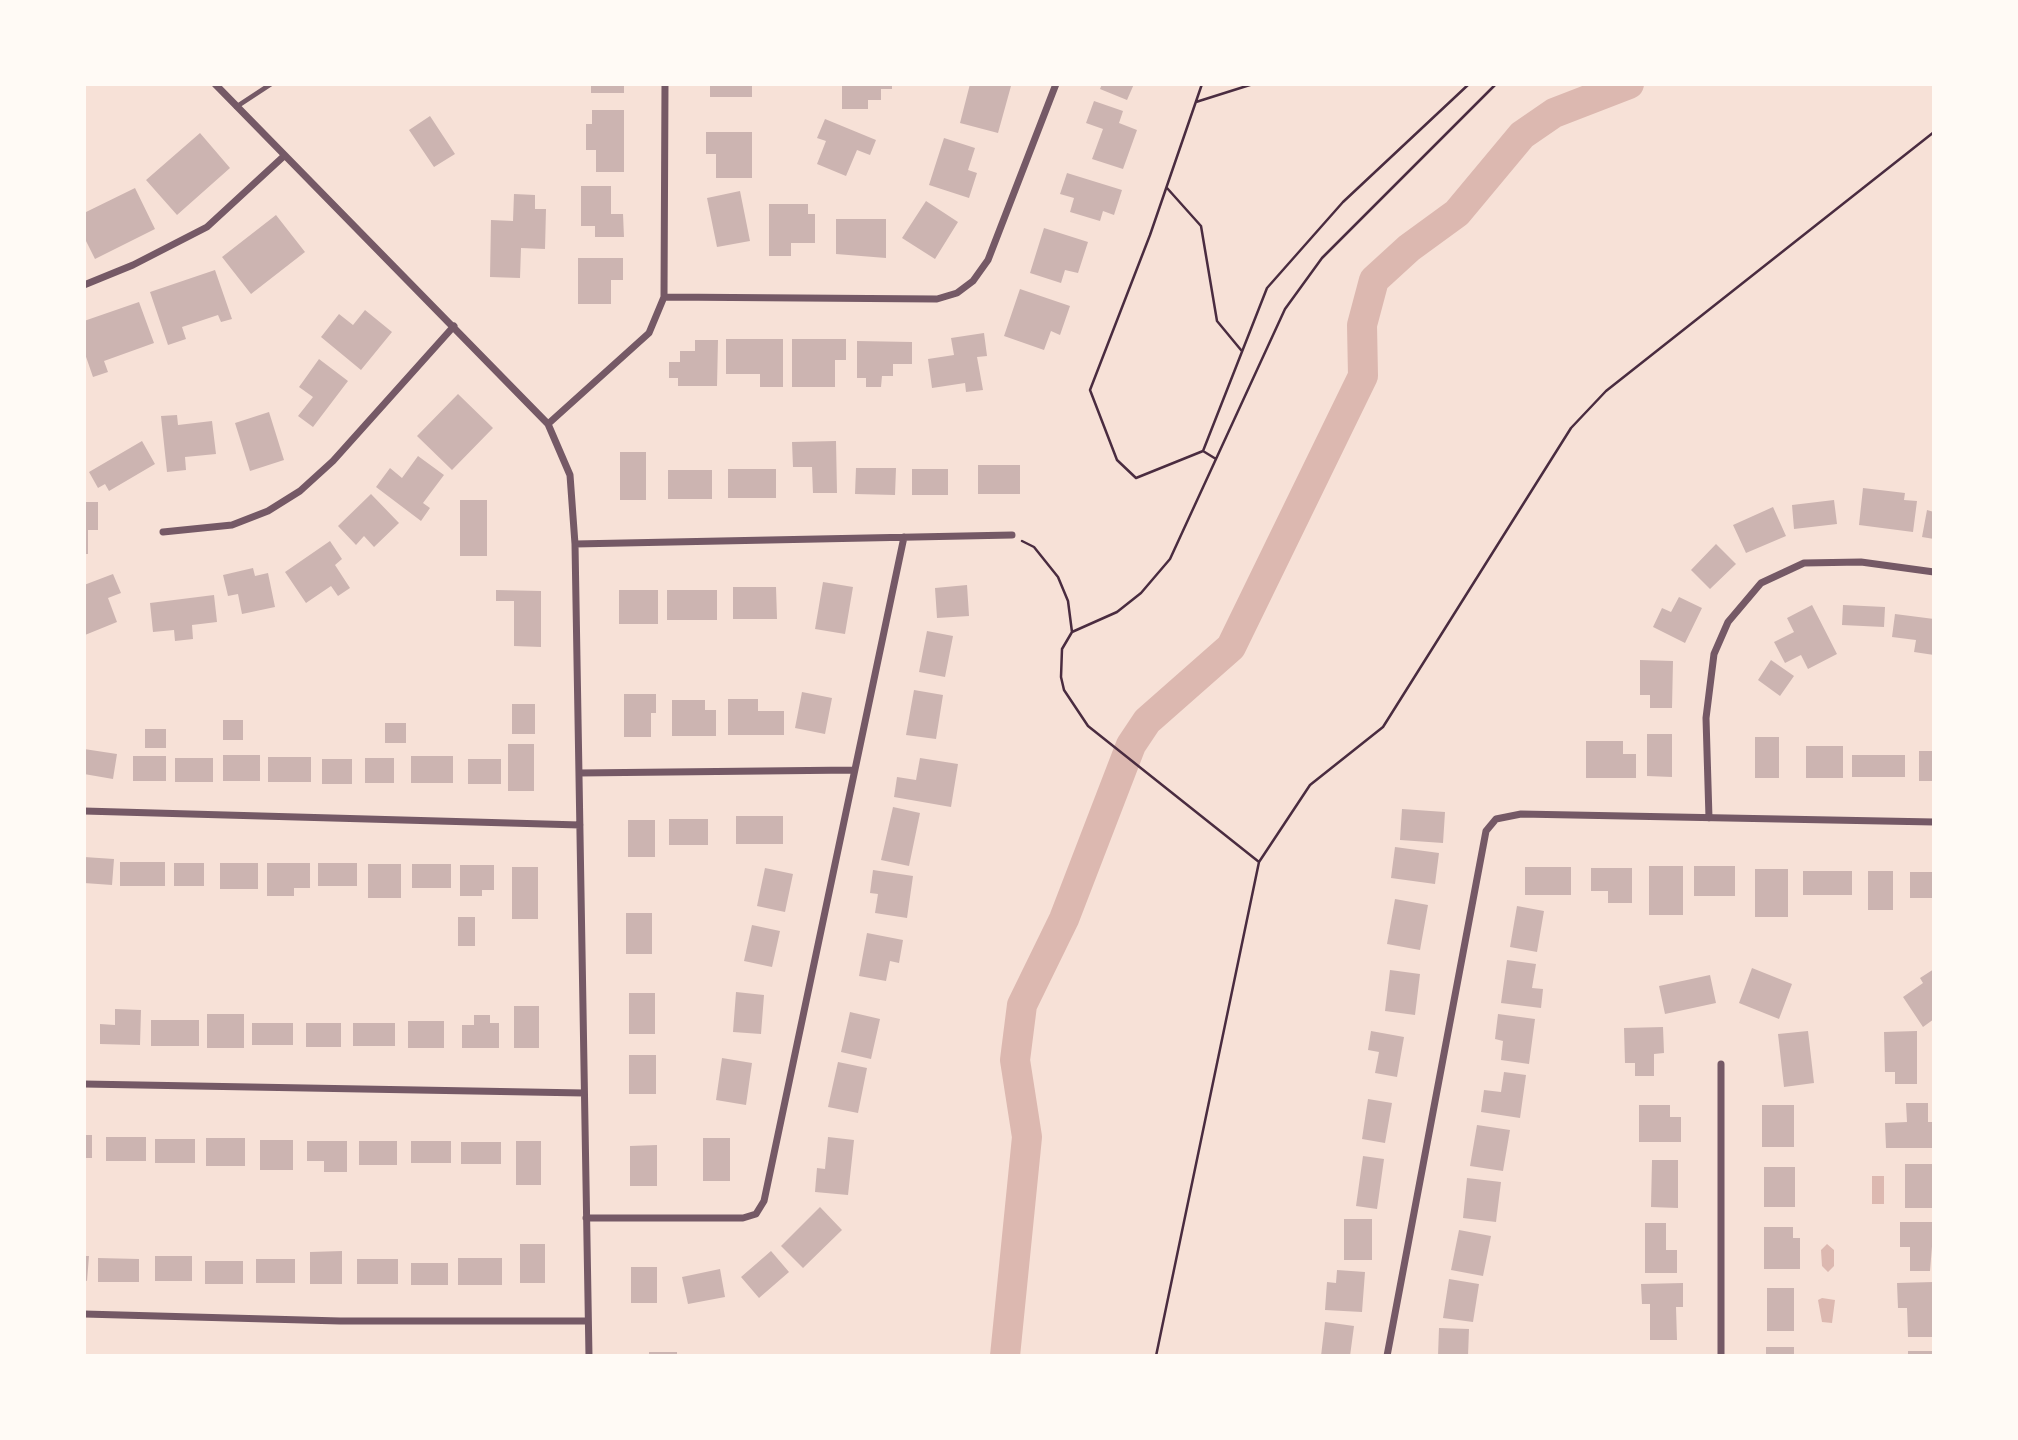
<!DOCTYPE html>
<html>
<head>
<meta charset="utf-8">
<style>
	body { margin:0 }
	#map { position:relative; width:2018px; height:1440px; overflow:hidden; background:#f7e1d7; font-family:Jost,sans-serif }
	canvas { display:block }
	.frame { position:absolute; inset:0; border:86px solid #fffaf5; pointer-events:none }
</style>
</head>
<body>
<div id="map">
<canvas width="2018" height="1440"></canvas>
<div class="frame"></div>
</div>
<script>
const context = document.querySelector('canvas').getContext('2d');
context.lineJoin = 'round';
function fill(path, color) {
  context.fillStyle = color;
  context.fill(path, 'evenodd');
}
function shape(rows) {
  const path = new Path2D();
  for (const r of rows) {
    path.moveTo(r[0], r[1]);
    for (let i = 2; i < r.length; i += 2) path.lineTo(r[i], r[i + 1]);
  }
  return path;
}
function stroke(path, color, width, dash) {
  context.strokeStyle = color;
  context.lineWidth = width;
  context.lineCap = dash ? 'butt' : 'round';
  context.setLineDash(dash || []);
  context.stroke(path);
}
fill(shape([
	[1872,1176,1884,1176,1884,1204,1872,1204],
	[1827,1244,1834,1250,1834,1266,1828,1272,1822,1266,1821,1250],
	[1822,1298,1835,1300,1832,1323,1822,1322,1818,1300]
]), '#dcb8b0');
stroke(shape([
	[1005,1356,1027,1137,1015,1060,1022,1005,1064,919,1131,745,1147,721,1231,647,1363,376,1362,325,1374,280,1409,248,1457,213,1522,135,1554,113,1629,84]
]), '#dcb8b0', 30);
fill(shape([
	[591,84,624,84,624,93,591,93],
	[710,84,752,84,752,97,710,97],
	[842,84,892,84,892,89,881,89,881,100,868,100,868,109,842,109],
	[970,84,1011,86,998,133,960,123],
	[1102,84,1134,84,1127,100,1100,89],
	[1094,101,1123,111,1119,123,1137,130,1123,169,1092,159,1103,129,1086,123],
	[592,110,624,110,624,172,596,172,596,150,586,150,586,124,592,124],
	[430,116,455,154,434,167,409,130],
	[825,119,876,140,870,155,857,150,846,176,817,164,826,141,817,138],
	[706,132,752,132,752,178,716,178,716,154,706,154],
	[200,133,230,168,177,215,146,180],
	[944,138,975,148,968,170,977,173,969,198,929,185],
	[1067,173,1122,190,1114,215,1103,211,1100,221,1070,212,1074,198,1060,194],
	[581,186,611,186,611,214,623,214,624,237,595,237,595,226,581,226],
	[135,188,155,229,95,259,84,237,84,213],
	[740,191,750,241,717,247,707,198],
	[514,194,535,195,535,209,546,209,545,249,521,248,520,278,490,277,491,220,513,221],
	[926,201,958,222,935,259,902,238],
	[769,204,808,204,808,214,815,214,815,243,791,243,791,256,769,256],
	[276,215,305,252,251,294,222,257],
	[836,219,886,219,886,258,836,254],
	[1044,228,1088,242,1078,273,1065,270,1061,283,1030,273],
	[578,258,623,258,623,280,611,280,611,304,578,304],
	[215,270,232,319,221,322,218,315,182,327,186,339,168,345,150,292],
	[1020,289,1070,306,1060,335,1051,331,1044,350,1004,336],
	[139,302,154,343,104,361,108,372,93,377,84,351,84,321],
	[365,310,392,332,361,370,321,337,339,314,353,325],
	[984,333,987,356,977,357,983,390,966,392,965,383,932,388,928,359,954,355,951,338],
	[726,339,783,339,783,387,760,387,760,374,726,374],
	[792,339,846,339,846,360,835,360,835,387,792,387],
	[695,340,718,340,717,386,678,386,678,378,669,378,669,362,680,362,680,351,695,351],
	[857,341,912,342,912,364,893,364,893,376,882,376,881,387,866,387,866,378,857,378],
	[319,359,348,381,313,427,298,416,313,397,299,387],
	[458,394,493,428,452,470,417,436],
	[269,412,284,460,250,471,235,423],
	[177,415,178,425,212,421,216,454,185,457,186,470,167,472,161,416],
	[142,441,155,464,109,491,105,484,98,488,89,472],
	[836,441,837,493,813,493,812,467,793,467,792,442],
	[620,452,646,452,646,500,620,500],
	[418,456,444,475,423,503,430,508,421,521,376,487,390,468,402,478],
	[978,465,1020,465,1020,494,978,494],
	[856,468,896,468,895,495,855,494],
	[728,469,776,469,776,498,728,498],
	[912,469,948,469,948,495,912,495],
	[668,470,712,470,712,499,668,499],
	[1863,488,1905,493,1904,500,1917,501,1913,532,1859,525],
	[371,494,399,523,374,547,364,536,356,545,338,526],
	[460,500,487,500,487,556,460,556],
	[1834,500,1837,524,1794,529,1792,505],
	[84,502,98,502,98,530,88,530,88,554,84,554],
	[1773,507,1786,536,1746,553,1733,525],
	[1927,510,1934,512,1934,539,1922,537],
	[330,541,342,559,335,565,350,588,338,596,331,586,306,603,285,572],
	[1716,544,1736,564,1710,589,1691,570],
	[253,568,255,576,268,573,275,607,242,614,238,594,228,596,223,575],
	[113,574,121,593,108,598,117,622,85,635,84,585],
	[823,582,853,587,845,634,815,629],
	[967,585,969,616,937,618,935,588],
	[733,587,776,587,777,619,733,619],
	[496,590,541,591,541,647,514,646,514,601,496,601],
	[619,590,658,590,658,624,619,624],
	[667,590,717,590,717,620,667,620],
	[214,595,217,622,192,625,193,639,175,641,174,630,153,632,150,603],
	[1679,597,1702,608,1685,643,1653,627,1662,608,1671,612],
	[1812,605,1837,654,1808,669,1801,655,1785,663,1774,642,1794,632,1787,618],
	[1843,605,1885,607,1884,627,1842,625],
	[1895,614,1934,619,1934,655,1914,652,1916,640,1892,637],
	[927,631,953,636,945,677,919,672],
	[1640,660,1673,661,1672,708,1650,708,1650,695,1640,695],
	[1771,660,1794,676,1780,696,1758,680],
	[914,690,943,695,936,739,906,735],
	[802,692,832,698,825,734,795,728],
	[624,694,656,694,656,713,651,713,651,737,624,737],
	[728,699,758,699,758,711,784,711,784,735,728,735],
	[672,700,705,700,705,710,716,710,716,736,672,736],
	[512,704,535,704,535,734,512,734],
	[223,720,243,720,243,740,223,740],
	[385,723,406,723,406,743,385,743],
	[145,729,166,729,166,748,145,748],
	[1647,734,1672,734,1672,777,1647,776],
	[1755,737,1779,737,1779,778,1755,778],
	[1586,741,1623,741,1623,754,1636,754,1636,778,1586,778],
	[508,744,534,744,534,791,508,791],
	[1806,746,1843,746,1843,778,1806,778],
	[84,749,117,754,113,779,84,774],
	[1919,751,1934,751,1934,781,1919,781],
	[223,755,260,755,260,781,223,781],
	[1852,755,1905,755,1905,777,1852,777],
	[133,756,166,756,166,781,133,781],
	[411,756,453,756,453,783,411,783],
	[268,757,311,757,311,782,268,782],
	[175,758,213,758,213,782,175,782],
	[365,758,394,758,394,783,365,783],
	[920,758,958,764,951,807,894,797,897,777,916,780],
	[322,759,352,759,352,784,322,784],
	[468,759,501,759,501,784,468,784],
	[893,807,920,813,909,866,881,860],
	[1402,809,1445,812,1443,843,1400,840],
	[736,816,783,816,783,844,736,844],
	[669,819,708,819,708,845,669,845],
	[628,820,655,820,655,857,628,857],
	[1395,847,1439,853,1435,884,1391,878],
	[84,857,114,859,112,885,84,883],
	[120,862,165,862,165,886,120,886],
	[174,863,204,863,204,886,174,886],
	[220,863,258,863,258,889,220,889],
	[267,863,310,863,310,888,294,888,294,896,267,896],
	[318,863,357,863,357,886,318,886],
	[368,864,401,864,401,898,368,898],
	[412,864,451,864,451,888,412,888],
	[460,865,494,865,494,890,482,890,482,896,460,896],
	[1649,866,1683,866,1683,915,1649,915],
	[1694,866,1735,866,1735,896,1694,896],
	[512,867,538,867,538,919,512,919],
	[1525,867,1571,867,1571,895,1525,895],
	[765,868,793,874,785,912,757,906],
	[1591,868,1632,868,1632,903,1608,903,1608,891,1591,891],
	[1755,869,1788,869,1788,917,1755,917],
	[873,870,913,876,907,918,875,913,878,894,870,893],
	[1803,871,1852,871,1852,895,1803,895],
	[1868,871,1893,871,1893,910,1868,910],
	[1910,872,1934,872,1934,898,1910,898],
	[1395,899,1428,905,1420,950,1387,944],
	[1517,906,1544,911,1537,952,1510,947],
	[626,913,652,913,652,954,626,954],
	[458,917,475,917,475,946,458,946],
	[752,925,780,931,772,967,744,961],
	[867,933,903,940,899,963,890,961,886,981,859,976],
	[1507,960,1536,964,1532,988,1543,989,1541,1008,1501,1003],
	[1752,968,1792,984,1779,1019,1739,1003],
	[1934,969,1934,1019,1923,1027,1903,997,1923,983,1920,978],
	[1390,970,1420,974,1415,1015,1385,1011],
	[1710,975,1716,1003,1665,1014,1659,986],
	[736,992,764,995,761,1034,733,1032],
	[629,993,655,993,655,1034,629,1034],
	[514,1006,539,1006,539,1048,514,1048],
	[115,1009,141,1010,140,1045,100,1044,100,1024,115,1025],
	[850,1012,880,1019,871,1059,841,1052],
	[207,1014,244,1014,244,1048,207,1048],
	[1498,1014,1535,1019,1529,1064,1501,1060,1503,1041,1495,1039],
	[474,1015,490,1015,490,1023,499,1023,499,1048,462,1048,462,1025,474,1025],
	[151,1020,199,1020,199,1046,151,1046],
	[408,1021,444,1021,444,1048,408,1048],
	[252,1023,293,1023,293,1045,252,1045],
	[306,1023,341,1023,341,1047,306,1047],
	[353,1023,395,1023,395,1046,353,1046],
	[1663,1027,1664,1053,1654,1054,1654,1076,1635,1076,1635,1063,1625,1063,1624,1028],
	[1371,1031,1404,1037,1397,1077,1375,1073,1379,1052,1368,1050],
	[1808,1031,1814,1083,1784,1087,1778,1034],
	[1917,1031,1917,1084,1895,1084,1895,1072,1885,1072,1884,1032],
	[629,1055,656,1055,656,1094,629,1094],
	[722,1058,752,1063,746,1105,716,1100],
	[838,1062,867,1068,858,1113,828,1107],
	[1504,1072,1526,1075,1520,1118,1481,1112,1484,1090,1501,1092],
	[1368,1099,1392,1103,1385,1143,1362,1139],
	[1906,1103,1928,1103,1928,1122,1934,1122,1934,1148,1886,1148,1885,1123,1907,1122],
	[1639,1105,1670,1105,1670,1117,1681,1117,1681,1142,1639,1142],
	[1762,1105,1794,1105,1794,1147,1762,1147],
	[1477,1125,1510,1130,1503,1171,1470,1166],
	[84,1135,92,1135,92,1158,84,1158],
	[106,1137,146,1137,146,1161,106,1161],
	[828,1137,854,1140,848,1195,815,1192,817,1168,825,1169],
	[206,1138,245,1138,245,1166,206,1166],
	[703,1138,730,1138,730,1181,703,1181],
	[155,1139,195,1139,195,1163,155,1163],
	[260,1140,293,1140,293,1170,260,1170],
	[307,1141,347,1141,347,1172,324,1172,324,1161,307,1161],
	[359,1141,397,1141,397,1165,359,1165],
	[411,1141,451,1141,451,1163,411,1163],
	[516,1141,541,1141,541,1185,516,1185],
	[461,1142,501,1142,501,1164,461,1164],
	[657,1145,657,1186,630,1186,630,1146],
	[1363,1156,1384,1159,1377,1209,1356,1206],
	[1652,1160,1678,1160,1678,1208,1651,1207],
	[1905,1164,1934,1164,1934,1208,1905,1208],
	[1764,1167,1795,1167,1795,1207,1764,1207],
	[1467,1178,1501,1182,1496,1222,1463,1218],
	[820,1207,842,1230,803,1268,781,1246],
	[1344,1219,1372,1219,1372,1260,1344,1260],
	[1900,1222,1934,1222,1930,1271,1910,1271,1910,1247,1900,1247],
	[1645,1223,1666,1223,1666,1250,1677,1250,1677,1273,1645,1273],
	[1764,1227,1793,1227,1793,1238,1800,1238,1800,1269,1764,1269],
	[1459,1230,1491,1236,1483,1276,1451,1270],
	[520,1244,545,1244,545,1283,520,1283],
	[342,1251,342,1284,310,1284,310,1252],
	[771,1251,789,1272,759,1298,741,1277],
	[84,1256,89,1256,87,1281,84,1280],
	[155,1256,192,1256,192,1281,155,1281],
	[98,1258,139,1259,139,1282,98,1282],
	[458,1258,502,1258,502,1285,458,1285],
	[256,1259,295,1259,295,1283,256,1283],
	[357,1259,398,1259,398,1284,357,1284],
	[205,1261,243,1261,243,1284,205,1284],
	[411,1263,448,1263,448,1285,411,1285],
	[631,1267,657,1267,657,1303,631,1303],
	[720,1269,725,1297,688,1304,682,1277],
	[1337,1270,1365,1272,1362,1312,1325,1310,1327,1282,1336,1283],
	[1449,1279,1479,1284,1473,1322,1443,1318],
	[1934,1282,1934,1337,1908,1337,1907,1308,1898,1308,1897,1283],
	[1683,1283,1683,1307,1676,1307,1677,1340,1650,1340,1650,1304,1642,1304,1641,1284],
	[1767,1288,1794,1288,1794,1331,1767,1331],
	[1325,1322,1354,1326,1350,1356,1321,1356],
	[1439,1328,1469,1329,1468,1356,1438,1356],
	[1766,1347,1794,1347,1794,1356,1766,1356],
	[1908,1351,1934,1351,1934,1356,1908,1356],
	[649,1352,677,1352,677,1356,649,1356]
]), '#ccb4b1');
stroke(shape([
	[1202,84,1150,235,1090,390,1117,460,1136,478,1203,451],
	[1196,102,1253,84],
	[1167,188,1201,226,1217,321,1241,350],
	[1203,451,1267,288,1343,202,1469,84],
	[1203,451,1216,459],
	[1022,541,1034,547,1058,577,1068,601,1072,632],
	[1259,862,1088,726,1064,690,1061,677,1062,649,1072,632,1117,612,1141,593,1170,559,1285,309,1322,258,1496,84],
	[1156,1356,1259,862,1310,785,1383,727,1571,428,1606,391,1934,132]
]), '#4a2c40', 2.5);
stroke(shape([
	[236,107,271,84]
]), '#755966', 4.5);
stroke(shape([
	[215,84,548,424,570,475,575,544,589,1356],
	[84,285,133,265,207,227,284,156],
	[664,297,937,299,957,293,973,281,988,260,1056,84],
	[548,424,649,333,664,297,665,84],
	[163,532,232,525,268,511,300,491,333,461,454,326],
	[575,544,1012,535],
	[579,773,854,770],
	[84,811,580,825],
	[1709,818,1706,718,1714,654,1728,622,1761,583,1804,563,1861,562,1934,572],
	[84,1084,584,1093],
	[586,1218,743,1218,756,1214,764,1201,904,537],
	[84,1314,340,1321,588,1321],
	[1387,1356,1486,831,1496,819,1521,814,1934,822],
	[1721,1356,1721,1064]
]), '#755966', 7);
</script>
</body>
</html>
